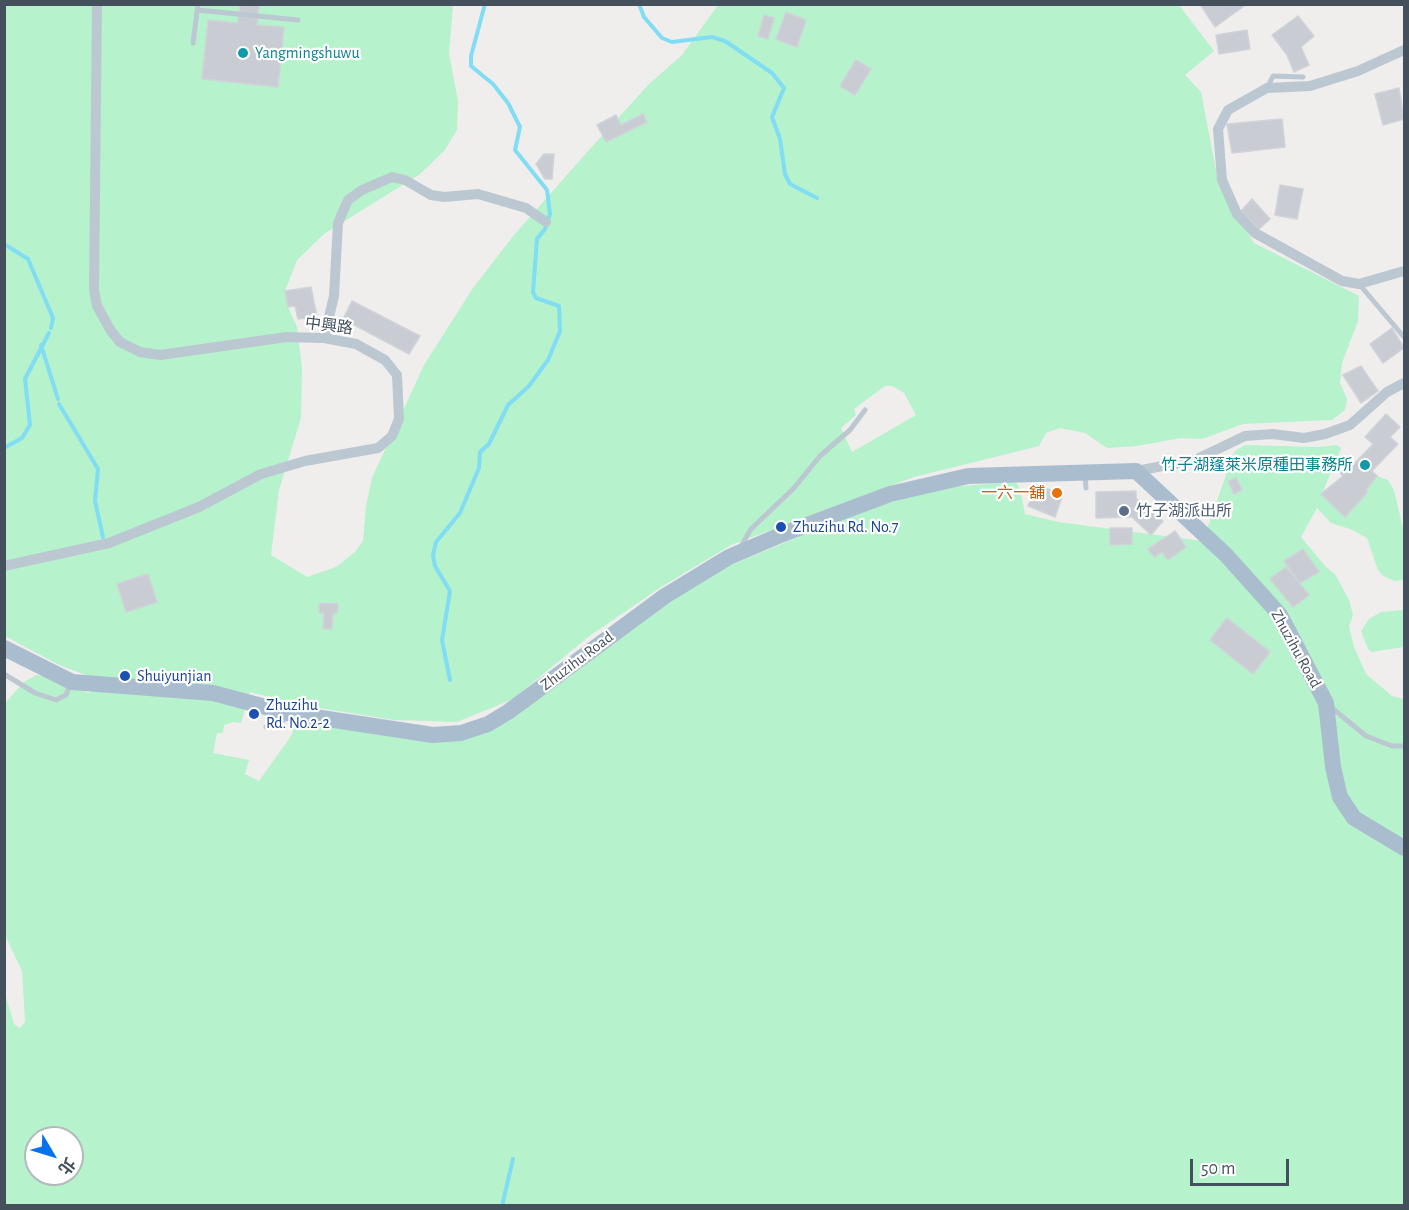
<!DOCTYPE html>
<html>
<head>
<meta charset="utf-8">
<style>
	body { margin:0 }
	#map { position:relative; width:1409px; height:1210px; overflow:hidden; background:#f0eded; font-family:"Alegreya Sans","Noto Sans TC",sans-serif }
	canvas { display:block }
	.frame { position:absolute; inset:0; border:6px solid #44515c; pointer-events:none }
	.north { position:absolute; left:24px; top:1126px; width:60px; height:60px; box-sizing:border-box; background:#fff; border:2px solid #b4b9be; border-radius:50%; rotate:128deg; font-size:16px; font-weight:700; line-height:24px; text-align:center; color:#44515c }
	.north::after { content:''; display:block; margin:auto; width:21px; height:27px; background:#0a71ed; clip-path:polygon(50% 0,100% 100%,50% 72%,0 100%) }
	.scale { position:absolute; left:1190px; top:1159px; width:99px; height:27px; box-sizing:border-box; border:3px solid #44515c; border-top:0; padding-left:8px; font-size:18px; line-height:21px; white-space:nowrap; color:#44515c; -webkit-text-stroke:4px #fff; paint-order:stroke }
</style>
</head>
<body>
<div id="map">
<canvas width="1409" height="1210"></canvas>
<div class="frame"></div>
<div class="north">北</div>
<div class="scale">50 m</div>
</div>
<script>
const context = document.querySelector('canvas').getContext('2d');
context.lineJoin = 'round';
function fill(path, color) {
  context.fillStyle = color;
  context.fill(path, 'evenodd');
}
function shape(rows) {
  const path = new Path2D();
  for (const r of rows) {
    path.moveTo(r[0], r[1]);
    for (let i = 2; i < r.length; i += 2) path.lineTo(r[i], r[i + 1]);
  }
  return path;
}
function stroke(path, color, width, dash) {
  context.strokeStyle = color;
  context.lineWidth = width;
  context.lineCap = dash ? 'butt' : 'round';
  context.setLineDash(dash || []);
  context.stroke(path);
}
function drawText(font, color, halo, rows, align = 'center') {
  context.font = font + ' "Alegreya Sans","Noto Sans TC",sans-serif';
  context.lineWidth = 4.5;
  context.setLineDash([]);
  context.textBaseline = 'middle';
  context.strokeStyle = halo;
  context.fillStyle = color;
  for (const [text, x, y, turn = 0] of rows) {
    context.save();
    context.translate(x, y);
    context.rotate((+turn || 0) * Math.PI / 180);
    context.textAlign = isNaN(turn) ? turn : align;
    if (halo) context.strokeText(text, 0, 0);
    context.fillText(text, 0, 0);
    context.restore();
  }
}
fill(shape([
	[5,5,453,5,449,54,458,101,457,130,444,151,420,174,324,234,297,260,285,291,288,307,297,327,302,368,301,418,279,490,271,555,307,577,336,567,355,552,363,541,366,506,372,478,383,454,424,365,473,288,514,235,580,160,649,84,682,55,718,5,1179,5,1214,51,1185,75,1201,92,1219,186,1254,243,1359,296,1358,321,1342,363,1340,383,1347,399,1345,410,1332,420,1243,424,1202,439,1181,438,1137,446,1107,448,1085,433,1060,428,1046,433,1039,446,914,477,731,545,661,587,588,637,513,699,457,722,394,720,301,705,250,692,241,723,233,722,224,725,223,733,217,733,213,753,249,760,245,774,259,781,291,736,296,721,483,733,510,720,669,601,731,565,866,509,947,487,1016,482,1020,489,1025,514,1058,522,1203,541,1234,452,1245,445,1318,447,1337,445,1341,448,1322,494,1345,516,1368,493,1366,490,1377,476,1388,480,1394,490,1404,533,1404,580,1395,581,1383,576,1378,570,1367,538,1350,529,1331,523,1317,508,1301,537,1326,567,1335,574,1349,600,1353,615,1349,626,1354,647,1366,674,1392,696,1404,699,1404,1205,5,1205,4,990,14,1024,20,1028,25,1022,22,971,4,933,5,703,24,682,36,675,56,679,88,693,100,687,89,676,59,665,5,636],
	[885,386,892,386,904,393,916,415,852,452,841,428,856,415,854,409],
	[36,1138,72,1138,72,1174,36,1174],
	[1404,610,1404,647,1372,652,1368,649,1361,631,1369,619,1381,612]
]), '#b6f2cc');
stroke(shape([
	[639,4,644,17,662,38,672,42,712,37,725,41,772,73,784,88,772,117,780,139,785,174,790,184,817,198],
	[4,244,28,259,53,318,51,328],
	[41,345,58,399],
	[59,404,98,469,95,501,103,537],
	[4,448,22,438,30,425,25,379,49,333],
	[450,680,442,640,450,591,435,566,433,555,436,542,460,513,479,468,480,452,489,444,508,405,529,386,548,360,560,331,559,306,536,298,533,292,537,239,545,229,550,214,547,190,515,150,520,127,508,103,493,84,471,66,471,56,485,4],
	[502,1206,513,1159]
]), '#80ddf3', 4);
const building = shape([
	[240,4,259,4,257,25,284,27,278,87,202,79,208,20,238,23,240,4],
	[1200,4,1247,4,1215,27,1200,4],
	[786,12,806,20,797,47,776,39,786,12],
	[764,15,774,18,768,39,758,36,764,15],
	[1298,16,1314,36,1301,47,1309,65,1294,72,1287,55,1272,35,1298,16],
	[1247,30,1250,49,1219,54,1216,35,1247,30],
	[856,60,871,69,855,95,840,86,856,60],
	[1399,88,1404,119,1383,125,1375,94,1399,88],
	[643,114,647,122,606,142,597,125,616,115,621,125,643,114],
	[1282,119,1285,147,1232,153,1227,124,1282,119],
	[544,154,554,154,552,179,545,179,536,164,544,154],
	[1280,185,1303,189,1297,219,1275,215,1280,185],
	[1252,199,1270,219,1259,229,1241,211,1252,199],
	[311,287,317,317,298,319,295,306,288,307,285,291,311,287],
	[352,301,420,336,409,354,343,319,352,301],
	[1392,328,1404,348,1383,363,1370,344,1392,328],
	[1361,366,1378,391,1361,403,1343,375,1361,366],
	[1386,414,1400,427,1390,437,1398,444,1372,471,1377,476,1366,490,1368,492,1345,517,1321,494,1343,476,1337,470,1344,463,1350,468,1373,444,1365,437,1386,414],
	[1236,478,1242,490,1234,494,1228,481,1236,478],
	[1036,485,1063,494,1055,517,1028,506,1036,485],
	[1136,491,1136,498,1163,521,1151,535,1132,517,1096,518,1096,492,1136,491],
	[1110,528,1132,528,1132,544,1110,545,1110,528],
	[1175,531,1186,547,1168,560,1162,552,1154,557,1148,549,1175,531],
	[1303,549,1319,572,1300,583,1284,561,1303,549],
	[1286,567,1309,595,1293,607,1270,579,1286,567],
	[148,574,157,602,126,612,117,584,148,574],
	[320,603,338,604,337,613,333,613,332,629,323,629,324,613,319,613,320,603],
	[1227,618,1270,652,1253,674,1210,640,1227,618]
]);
fill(building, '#c9ccd2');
stroke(building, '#d0d3d9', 1.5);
stroke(shape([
	[197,10,298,20],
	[193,43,198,4],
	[1267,88,1273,76,1303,77],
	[1359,284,1404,337],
	[1085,475,1086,488],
	[740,548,751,529,794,488,820,456,850,430,865,410],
	[4,674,35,693,56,700,66,695,71,683],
	[1332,708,1366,736,1392,746,1404,746],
	[266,727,284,720,287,715]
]), '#bcc8d1', 5);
stroke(shape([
	[1404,50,1358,71,1310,86,1267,88,1228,110,1218,129,1222,180,1237,214,1255,233,1342,281,1359,284,1404,271],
	[324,338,334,296,338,223,348,200,362,190,392,177,405,180,431,195,444,197,478,194,526,208,546,222],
	[1136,471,1195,460,1245,436,1273,434,1304,438,1325,434,1350,425,1387,392,1404,383],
	[4,566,109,543,199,507,261,474,305,461,378,448,392,436,399,419,397,375,385,360,356,344,324,338,287,337,160,355,140,352,120,342,111,331,97,306,94,290,97,4]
]), '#bcc8d1', 10);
stroke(shape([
	[4,648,72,682,213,693,288,713,433,735,461,733,488,724,508,712,665,596,729,557,783,534,890,494,968,476,1136,471,1226,555,1280,615,1326,703,1333,767,1340,797,1354,818,1404,848]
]), '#aabdcf', 16);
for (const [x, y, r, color] of [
	[243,53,6,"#0f9aa8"],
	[1365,465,6,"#0f9aa8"],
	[1057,493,6,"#e8710a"],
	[1124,511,6,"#5c6f8a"],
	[781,527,6,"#1a4fb4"],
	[125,676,6,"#1a4fb4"],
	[254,714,6,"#1a4fb4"]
]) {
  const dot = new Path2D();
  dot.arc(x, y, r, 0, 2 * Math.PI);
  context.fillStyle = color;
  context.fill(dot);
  stroke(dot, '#fff', 2);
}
drawText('16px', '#0d838f', '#fff', [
	["Yangmingshuwu",255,53],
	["竹子湖蓬萊米原種田事務所",1353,465,"right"]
], 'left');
drawText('16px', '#44515c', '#fff', [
	["中興路",329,326,7],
	["Zhuzihu Road",1296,649,61],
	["Zhuzihu Road",577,661,-37]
]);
drawText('16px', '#c56008', '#fff', [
	["一六一舖",1045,493]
], 'right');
drawText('16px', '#4e5e75', '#fff', [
	["竹子湖派出所",1136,511]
], 'left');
drawText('16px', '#164399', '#fff', [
	["Zhuzihu Rd. No.7",793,527],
	["Shuiyunjian",137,676],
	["Zhuzihu",266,705],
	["Rd. No.2-2",266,723]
], 'left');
</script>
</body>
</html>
